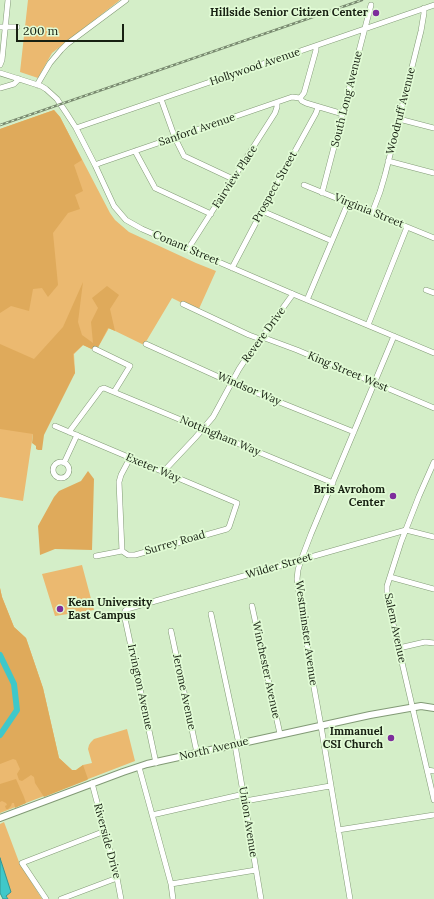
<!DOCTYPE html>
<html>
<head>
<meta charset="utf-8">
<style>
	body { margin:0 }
	#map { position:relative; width:434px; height:899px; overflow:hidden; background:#d4eec8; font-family:Lora,serif }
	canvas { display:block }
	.scale { position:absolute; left:16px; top:24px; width:108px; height:18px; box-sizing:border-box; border:2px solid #172012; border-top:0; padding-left:5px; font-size:12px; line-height:14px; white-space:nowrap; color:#172012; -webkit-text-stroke:3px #e1fbd5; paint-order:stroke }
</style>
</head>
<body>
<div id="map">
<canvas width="434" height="899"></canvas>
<div class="scale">200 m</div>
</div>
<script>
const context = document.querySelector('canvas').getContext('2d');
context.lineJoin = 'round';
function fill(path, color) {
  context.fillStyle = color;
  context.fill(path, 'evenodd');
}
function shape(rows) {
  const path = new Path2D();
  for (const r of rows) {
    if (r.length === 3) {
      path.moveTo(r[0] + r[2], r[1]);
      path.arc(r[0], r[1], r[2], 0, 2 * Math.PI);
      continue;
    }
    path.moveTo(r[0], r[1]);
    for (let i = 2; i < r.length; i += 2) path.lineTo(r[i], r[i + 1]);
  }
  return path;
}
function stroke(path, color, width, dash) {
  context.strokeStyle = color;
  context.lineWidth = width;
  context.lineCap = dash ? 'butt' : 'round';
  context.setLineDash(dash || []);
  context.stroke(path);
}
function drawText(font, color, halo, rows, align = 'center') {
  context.font = font + ' Lora,serif';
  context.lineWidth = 3.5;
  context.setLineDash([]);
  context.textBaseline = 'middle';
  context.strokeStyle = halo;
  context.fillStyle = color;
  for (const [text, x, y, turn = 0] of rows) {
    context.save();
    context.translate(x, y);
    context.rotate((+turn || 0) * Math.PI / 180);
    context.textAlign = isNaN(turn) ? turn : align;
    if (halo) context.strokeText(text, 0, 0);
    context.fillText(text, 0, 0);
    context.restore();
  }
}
fill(shape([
	[28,0,120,0,52,53,38,78,20,72],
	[54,110,60,117,110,213,115,220,129,232,196,263,216,271,198,311,172,298,144,345,109,328,96,351,83,345,74,354,75,373,33,434,23,501,0,497,0,129],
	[82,565,94,610,55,616,42,574],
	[0,588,2,597,14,627,26,638,43,688,59,758,72,770,76,770,83,765,92,763,88,749,89,745,91,742,94,739,127,729,135,761,0,813],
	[4,822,19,862,42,899,8,899,6,896,1,861,0,858,0,824]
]), '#ebb970');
fill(shape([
	[54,110,60,117,82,160,74,165,83,191,75,195,80,209,68,213,53,233,58,285,48,297,42,288,33,289,29,311,11,306,0,313,0,129],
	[83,282,78,322,82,335,93,343,91,322,98,308,92,298,107,286,119,295,110,309,115,331,108,328,96,351,83,345,73,354,75,373,44,435,42,450,38,450,36,449,36,446,32,443,33,434,0,429,0,344,34,359,63,327],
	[88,471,94,479,92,550,55,549,40,555,38,526,54,497,59,491,81,481],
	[0,588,2,597,14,627,26,638,43,688,59,758,72,770,76,770,83,765,88,779,87,780,44,797,35,783,34,777,31,775,22,781,19,780,17,774,20,769,16,760,13,759,0,764],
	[16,779,24,797,26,803,15,808,14,803,12,803,11,806,8,809,6,809,5,806,7,805,6,803,2,801,0,802,0,784]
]), '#dfaa5b');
const water = shape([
	[0,858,11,892,6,896,8,899,3,899,0,893,0,858]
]);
fill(water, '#3fc8c9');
stroke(water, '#339692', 1);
stroke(shape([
	[0,655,14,684,17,710,0,735]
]), '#3fc8c9', 6);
const minor = shape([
	[0,27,17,27],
	[0,65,2,60,8,0],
	[0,73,41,86,46,89,57,99,67,114,76,128,95,165,114,206,126,220,142,229,293,294,434,353],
	[37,85,50,63,61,50,67,44,126,0],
	[0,88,14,84,19,79],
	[300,98,304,93,316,50,316,46],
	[300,98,302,101,306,103,343,114],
	[161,99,175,138,184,156,233,179],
	[399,119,434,128],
	[76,128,434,5],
	[135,151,154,186,155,188,211,214],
	[388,161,434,173],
	[95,165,100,163,292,97,300,98],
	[304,185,434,238],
	[322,193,371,5],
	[262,211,332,241],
	[372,213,380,192,385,175,421,31,424,13,424,8],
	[188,249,275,113,277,107,277,103],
	[232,268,262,211,316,113,318,107],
	[426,290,434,293],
	[307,300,348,203],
	[183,304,249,335,260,339],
	[368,325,407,227],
	[262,337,297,350,434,408],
	[146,344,232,383,354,432],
	[95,349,130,366,114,392],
	[55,426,237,503,229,527,227,529,135,555,128,555,122,551,96,556],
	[69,432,101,389,104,388,333,483],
	[61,470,8],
	[434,462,419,496,401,542,387,586,387,598,434,800],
	[64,463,77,435],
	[163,472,195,438,213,417,219,406,239,369,245,360,293,294],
	[122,551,119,482,121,475,130,458],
	[390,577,434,589],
	[252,606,280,734],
	[211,614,239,744],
	[171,631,197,753],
	[399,648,425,642,434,643],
	[235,745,261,899],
	[156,763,124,614,125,611,127,609,406,530,434,537],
	[139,767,171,884,173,899],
	[427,770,434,771],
	[92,783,117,878,121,899],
	[245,801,330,786],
	[152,815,244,794],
	[338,830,434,815],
	[171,884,256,870],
	[46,899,22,863,105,831],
	[61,899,117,878],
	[350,899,321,726,311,671,297,579,298,570,301,560,311,534,394,336]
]);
const major = shape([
	[0,818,123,772,147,764,197,753,370,715,421,706,434,708]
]);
stroke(minor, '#829a76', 6);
stroke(major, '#829a76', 8);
stroke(minor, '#fff', 5);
stroke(major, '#fff', 6);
const rail = shape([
	[0,125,362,0]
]);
stroke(rail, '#78896f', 2.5);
stroke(rail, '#e1fbd5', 1, [3]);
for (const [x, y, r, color] of [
	[376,13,4,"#7e2d9c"],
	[393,496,4,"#7e2d9c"],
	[60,609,4,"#7e2d9c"],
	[391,738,4,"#7e2d9c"]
]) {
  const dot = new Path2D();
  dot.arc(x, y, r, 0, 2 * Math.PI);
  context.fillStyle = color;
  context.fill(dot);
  stroke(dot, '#e1fbd5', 1.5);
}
drawText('bold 11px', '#172012', '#e1fbd5', [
	["Hillside Senior Citizen Center",368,13],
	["Bris Avrohom",385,490],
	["Center",385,503],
	["Kean University",68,603,"left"],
	["East Campus",68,616,"left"],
	["Immanuel",383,732],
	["CSI Church",383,745]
], 'right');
drawText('11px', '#172012', '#e1fbd5', [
	["Hollywood Avenue",255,67,-19],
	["South Long Avenue",347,99,-76],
	["Woodruff Avenue",401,111,-76],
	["Sanford Avenue",197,130,-19],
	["Fairview Place",235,177,-57],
	["Prospect Street",275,187,-61],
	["Virginia Street",369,211,22],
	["Conant Street",186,248,23],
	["Revere Drive",264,335,-54],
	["King Street West",348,372,23],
	["Windsor Way",249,389,23],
	["Nottingham Way",220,436,23],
	["Exeter Way",153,468,23],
	["Surrey Road",175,543,-16],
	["Wilder Street",279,566,-16],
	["Salem Avenue",395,628,78],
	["Westminster Avenue",306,633,82],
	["Winchester Avenue",266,670,78],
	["Irvington Avenue",140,687,78],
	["Jerome Avenue",184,692,78],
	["North Avenue",214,749,-13],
	["Union Avenue",248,822,81],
	["Riverside Drive",107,841,75]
]);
</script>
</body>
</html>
